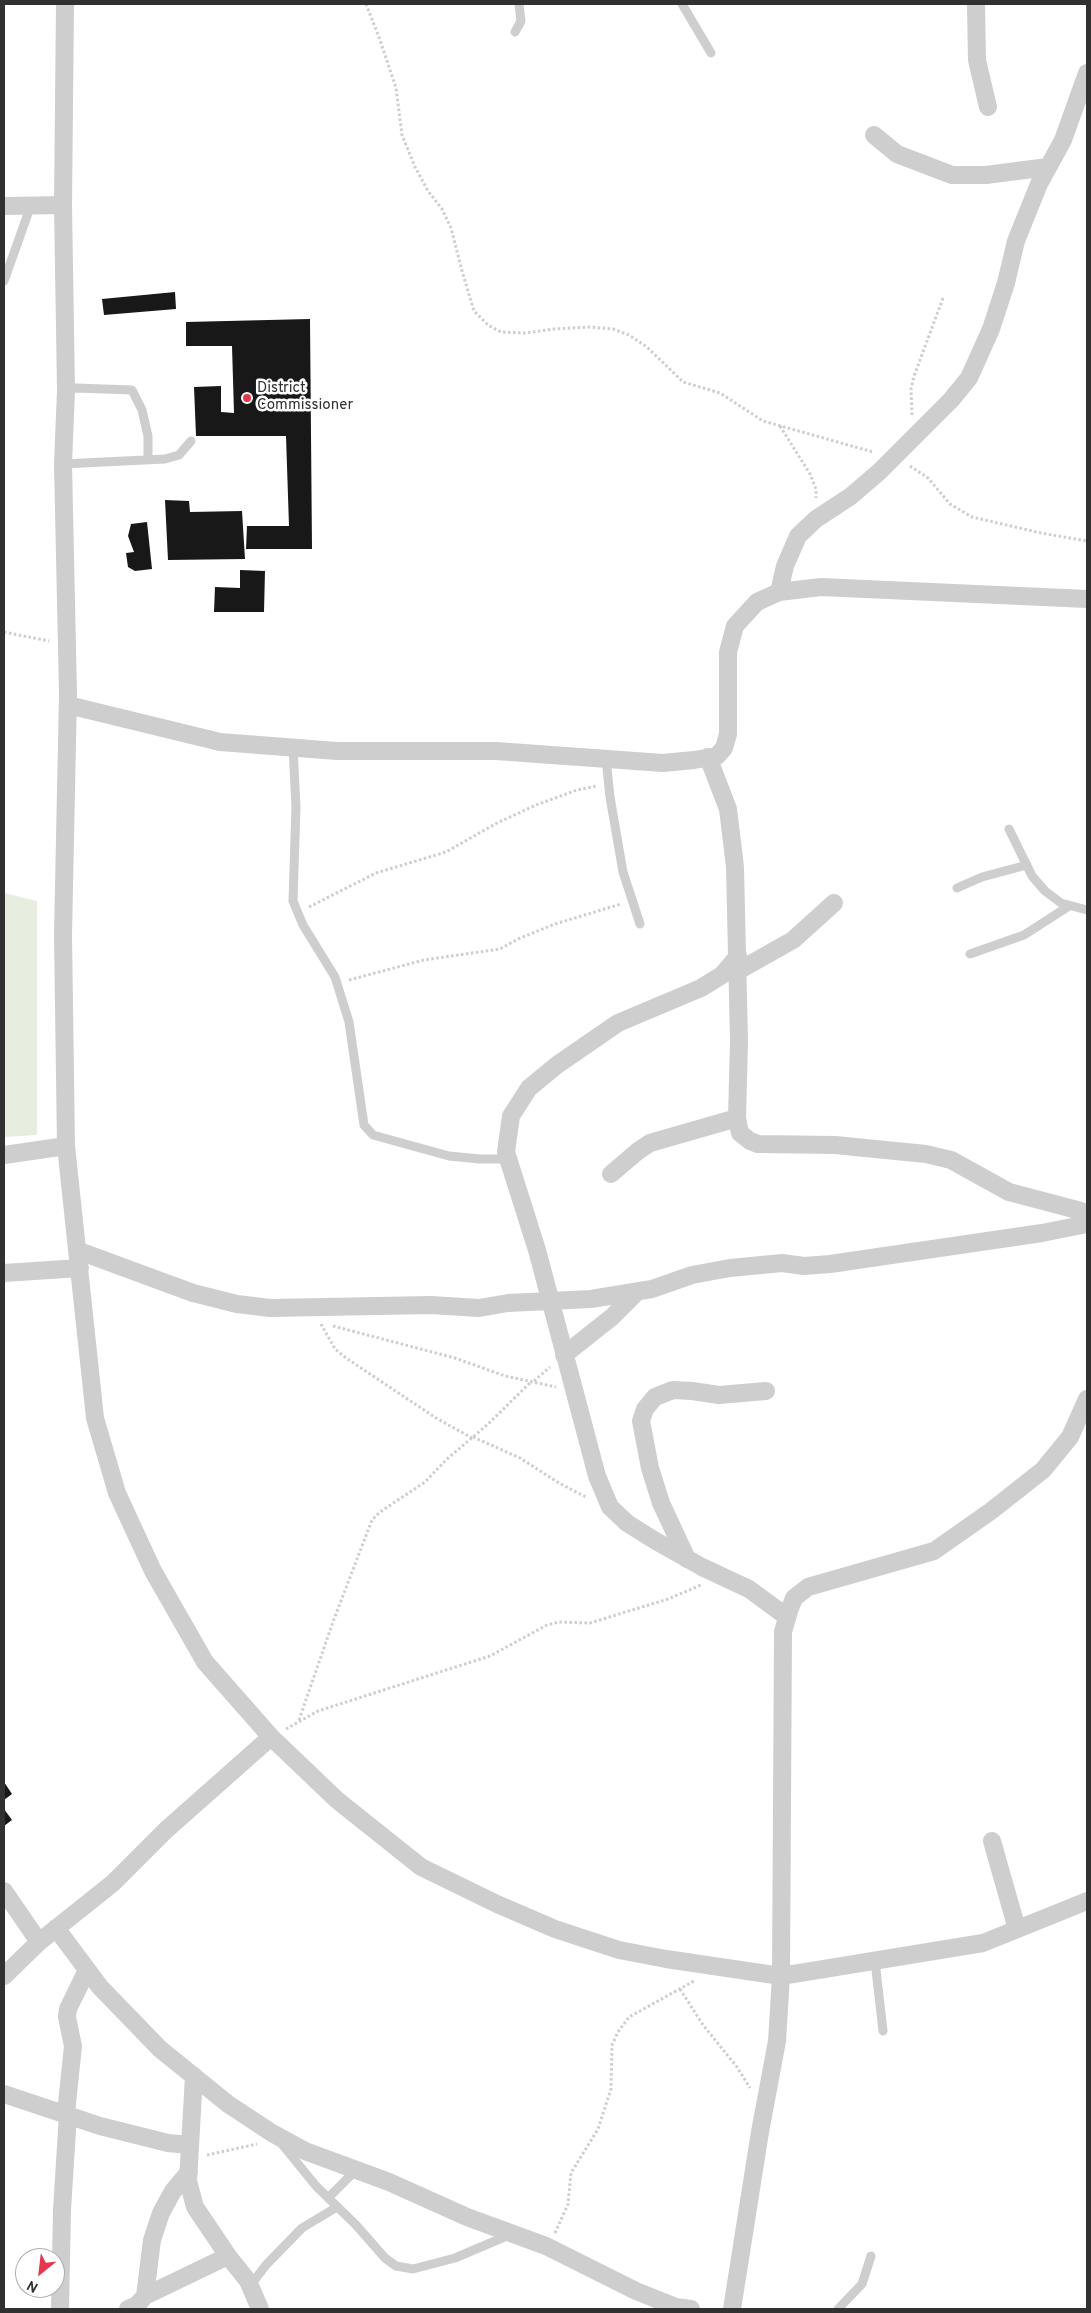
<!DOCTYPE html>
<html>
<head>
<meta charset="utf-8">
<style>
	body { margin:0 }
	#map { position:relative; width:1091px; height:2313px; overflow:hidden; background:#fff; font-family:Overpass,sans-serif }
	canvas { display:block }
	.frame { position:absolute; inset:0; border:5px solid #313131; pointer-events:none }
	.north { position:absolute; left:15px; top:2248px; width:50px; height:50px; box-sizing:border-box; background:#fff; border:1px solid #adadad; border-radius:50%; rotate:209deg; font-size:14px; font-weight:700; line-height:20px; text-align:center; color:#313131 }
	.north::after { content:''; display:block; margin:auto; width:18px; height:22px; background:#e4364d; clip-path:polygon(50% 0,100% 100%,50% 72%,0 100%) }
</style>
</head>
<body>
<div id="map">
<canvas width="1091" height="2313"></canvas>
<div class="frame"></div>
<div class="north">N</div>
</div>
<script>
const context = document.querySelector('canvas').getContext('2d');
context.lineJoin = 'round';
function fill(path, color) {
  context.fillStyle = color;
  context.fill(path, 'evenodd');
}
function shape(rows) {
  const path = new Path2D();
  for (const r of rows) {
    path.moveTo(r[0], r[1]);
    for (let i = 2; i < r.length; i += 2) path.lineTo(r[i], r[i + 1]);
  }
  return path;
}
function stroke(path, color, width, dash) {
  context.strokeStyle = color;
  context.lineWidth = width;
  context.lineCap = dash ? 'butt' : 'round';
  context.setLineDash(dash || []);
  context.stroke(path);
}
function drawText(font, color, halo, rows, align = 'center') {
  context.font = font + ' Overpass,sans-serif';
  context.lineWidth = 5;
  context.setLineDash([]);
  context.textBaseline = 'middle';
  context.strokeStyle = halo;
  context.fillStyle = color;
  for (const [text, x, y, turn = 0] of rows) {
    context.save();
    context.translate(x, y);
    context.rotate((+turn || 0) * Math.PI / 180);
    context.textAlign = isNaN(turn) ? turn : align;
    if (halo) context.strokeText(text, 0, 0);
    context.fillText(text, 0, 0);
    context.restore();
  }
}
fill(shape([
	[4,893,37,901,37,1135,4,1137]
]), '#e7eddf');
fill(shape([
	[175,292,176,309,104,315,102,299],
	[310,319,312,549,246,549,247,526,289,526,286,436,196,436,194,387,221,386,221,412,234,413,232,346,186,346,186,322],
	[165,500,189,501,190,512,242,511,245,559,168,560],
	[147,522,152,569,135,571,128,567,126,553,134,552,128,536,131,524],
	[240,570,265,571,264,612,214,612,215,587,240,588],
	[4,1782,12,1794,4,1800],
	[4,1809,12,1820,4,1826]
]), '#181818');
stroke(shape([
	[366,4,380,40,396,88,402,135,415,167,428,191,442,209,451,228,462,271,474,311,488,325,501,332,525,333,554,329,590,327,613,329,629,335,647,347,683,382,720,393,763,421,873,452],
	[912,415,911,389,914,376,943,298],
	[780,426,810,474,816,489,816,498],
	[910,466,928,478,950,504,972,517,1041,533,1087,541],
	[4,632,49,641],
	[309,907,376,873,446,852,497,823,536,805,577,790,597,786],
	[349,980,424,960,500,949,518,939,555,924,621,904],
	[321,1324,335,1349,346,1358,436,1418,472,1438],
	[333,1326,455,1358,505,1376,556,1387],
	[534,1381,550,1367],
	[473,1437,520,1458,559,1483,586,1497],
	[299,1720,334,1619,372,1520,380,1512,425,1482,447,1459,487,1425,532,1381],
	[286,1729,318,1711,490,1656,547,1625,559,1622,590,1623,668,1599,701,1585],
	[680,1989,703,2025,737,2067,750,2088],
	[207,2155,257,2144],
	[555,2233,568,2204,571,2173,598,2129,611,2089,612,2045,618,2032,629,2017,694,1981]
]), '#cecece', 3, [2.5, 2.5]);
stroke(shape([
	[682,4,711,53],
	[515,32,521,21,519,4],
	[4,281,31,205],
	[66,390,76,388,132,390,142,410,148,436,148,459],
	[63,464,165,459,179,455,191,441],
	[293,747,296,807,293,901,303,925,335,977,349,1022,364,1125,373,1135,449,1156,480,1159,509,1159],
	[606,759,610,797,623,872,640,924],
	[1009,829,1032,876,1045,891,1061,903,1087,910],
	[957,888,982,877,1027,865],
	[970,954,1024,935,1069,906],
	[875,1961,883,2031],
	[281,2143,316,2186,356,2225,385,2258,396,2266,413,2269,455,2258,509,2235],
	[328,2198,356,2170],
	[250,2286,266,2265,302,2228,337,2207],
	[838,2309,862,2284,871,2256]
]), '#cecece', 9);
stroke(shape([
	[65,4,63,205,66,390,63,464,68,694,63,935,66,1146,95,1418,117,1493,153,1571,205,1662,271,1737,337,1800,421,1867,497,1904,555,1929,619,1950,666,1959,781,1976,983,1943,1087,1901],
	[976,4,977,60,988,107],
	[874,135,897,154,952,175,986,175,1048,167],
	[4,206,63,205],
	[779,592,785,566,798,536,816,519,851,496,879,472,951,400,969,378,991,329,1006,283,1016,241,1039,184,1063,140,1087,73],
	[68,705,220,742,337,751,496,751,663,763,694,760,717,756,724,748,728,734,728,652,735,626,757,602,779,592,821,587,1087,599],
	[708,757,728,809,735,867,739,1041,737,1118,740,1133,750,1141,758,1144,835,1145,926,1154,951,1160,1009,1192,1081,1211,1087,1217],
	[738,956,722,975,701,988,618,1023,557,1065,529,1088,511,1116,506,1152,537,1250,597,1476,610,1507,627,1523,654,1540,702,1567,749,1589,787,1617],
	[738,971,793,940,834,903],
	[4,1155,66,1146],
	[611,1174,638,1151,650,1143,737,1118],
	[79,1251,193,1293,237,1304,270,1308,431,1305,479,1308,508,1303,591,1299,652,1289,692,1275,730,1268,782,1263,804,1266,830,1264,1042,1233,1087,1224],
	[4,1273,80,1268],
	[564,1355,612,1317,637,1292],
	[687,1559,661,1503,650,1468,641,1421,645,1409,655,1397,673,1390,692,1391,719,1395,766,1391],
	[992,1841,1017,1929],
	[4,1891,39,1942],
	[56,1928,100,1987,160,2049,228,2104,272,2133,305,2151,389,2182,467,2217,546,2246,636,2291,676,2307,691,2309],
	[4,1976,39,1942,113,1883,166,1830,271,1737],
	[194,2076,188,2181,195,2207,228,2256,248,2281,260,2309],
	[4,2094,100,2126,168,2143,190,2145],
	[66,2113,73,2046,67,2017,68,2009,87,1970],
	[145,2296,228,2256],
	[60,2309,62,2210,68,2114],
	[128,2309,137,2305,145,2296,152,2240,161,2213,173,2191,189,2172],
	[732,2309,760,2132,777,2041,781,1976,783,1632,789,1611,794,1598,808,1587,934,1551,991,1511,1043,1470,1070,1437,1087,1399]
]), '#cecece', 18);
for (const [x, y, r, color] of [
	[247,398,5,"#e4364d"]
]) {
  const dot = new Path2D();
  dot.arc(x, y, r, 0, 2 * Math.PI);
  context.fillStyle = color;
  context.fill(dot);
  stroke(dot, '#fff', 2);
}
drawText('15px', '#313131', '#fff', [
	["District",257,389],
	["Commissioner",257,406]
], 'left');
</script>
</body>
</html>
